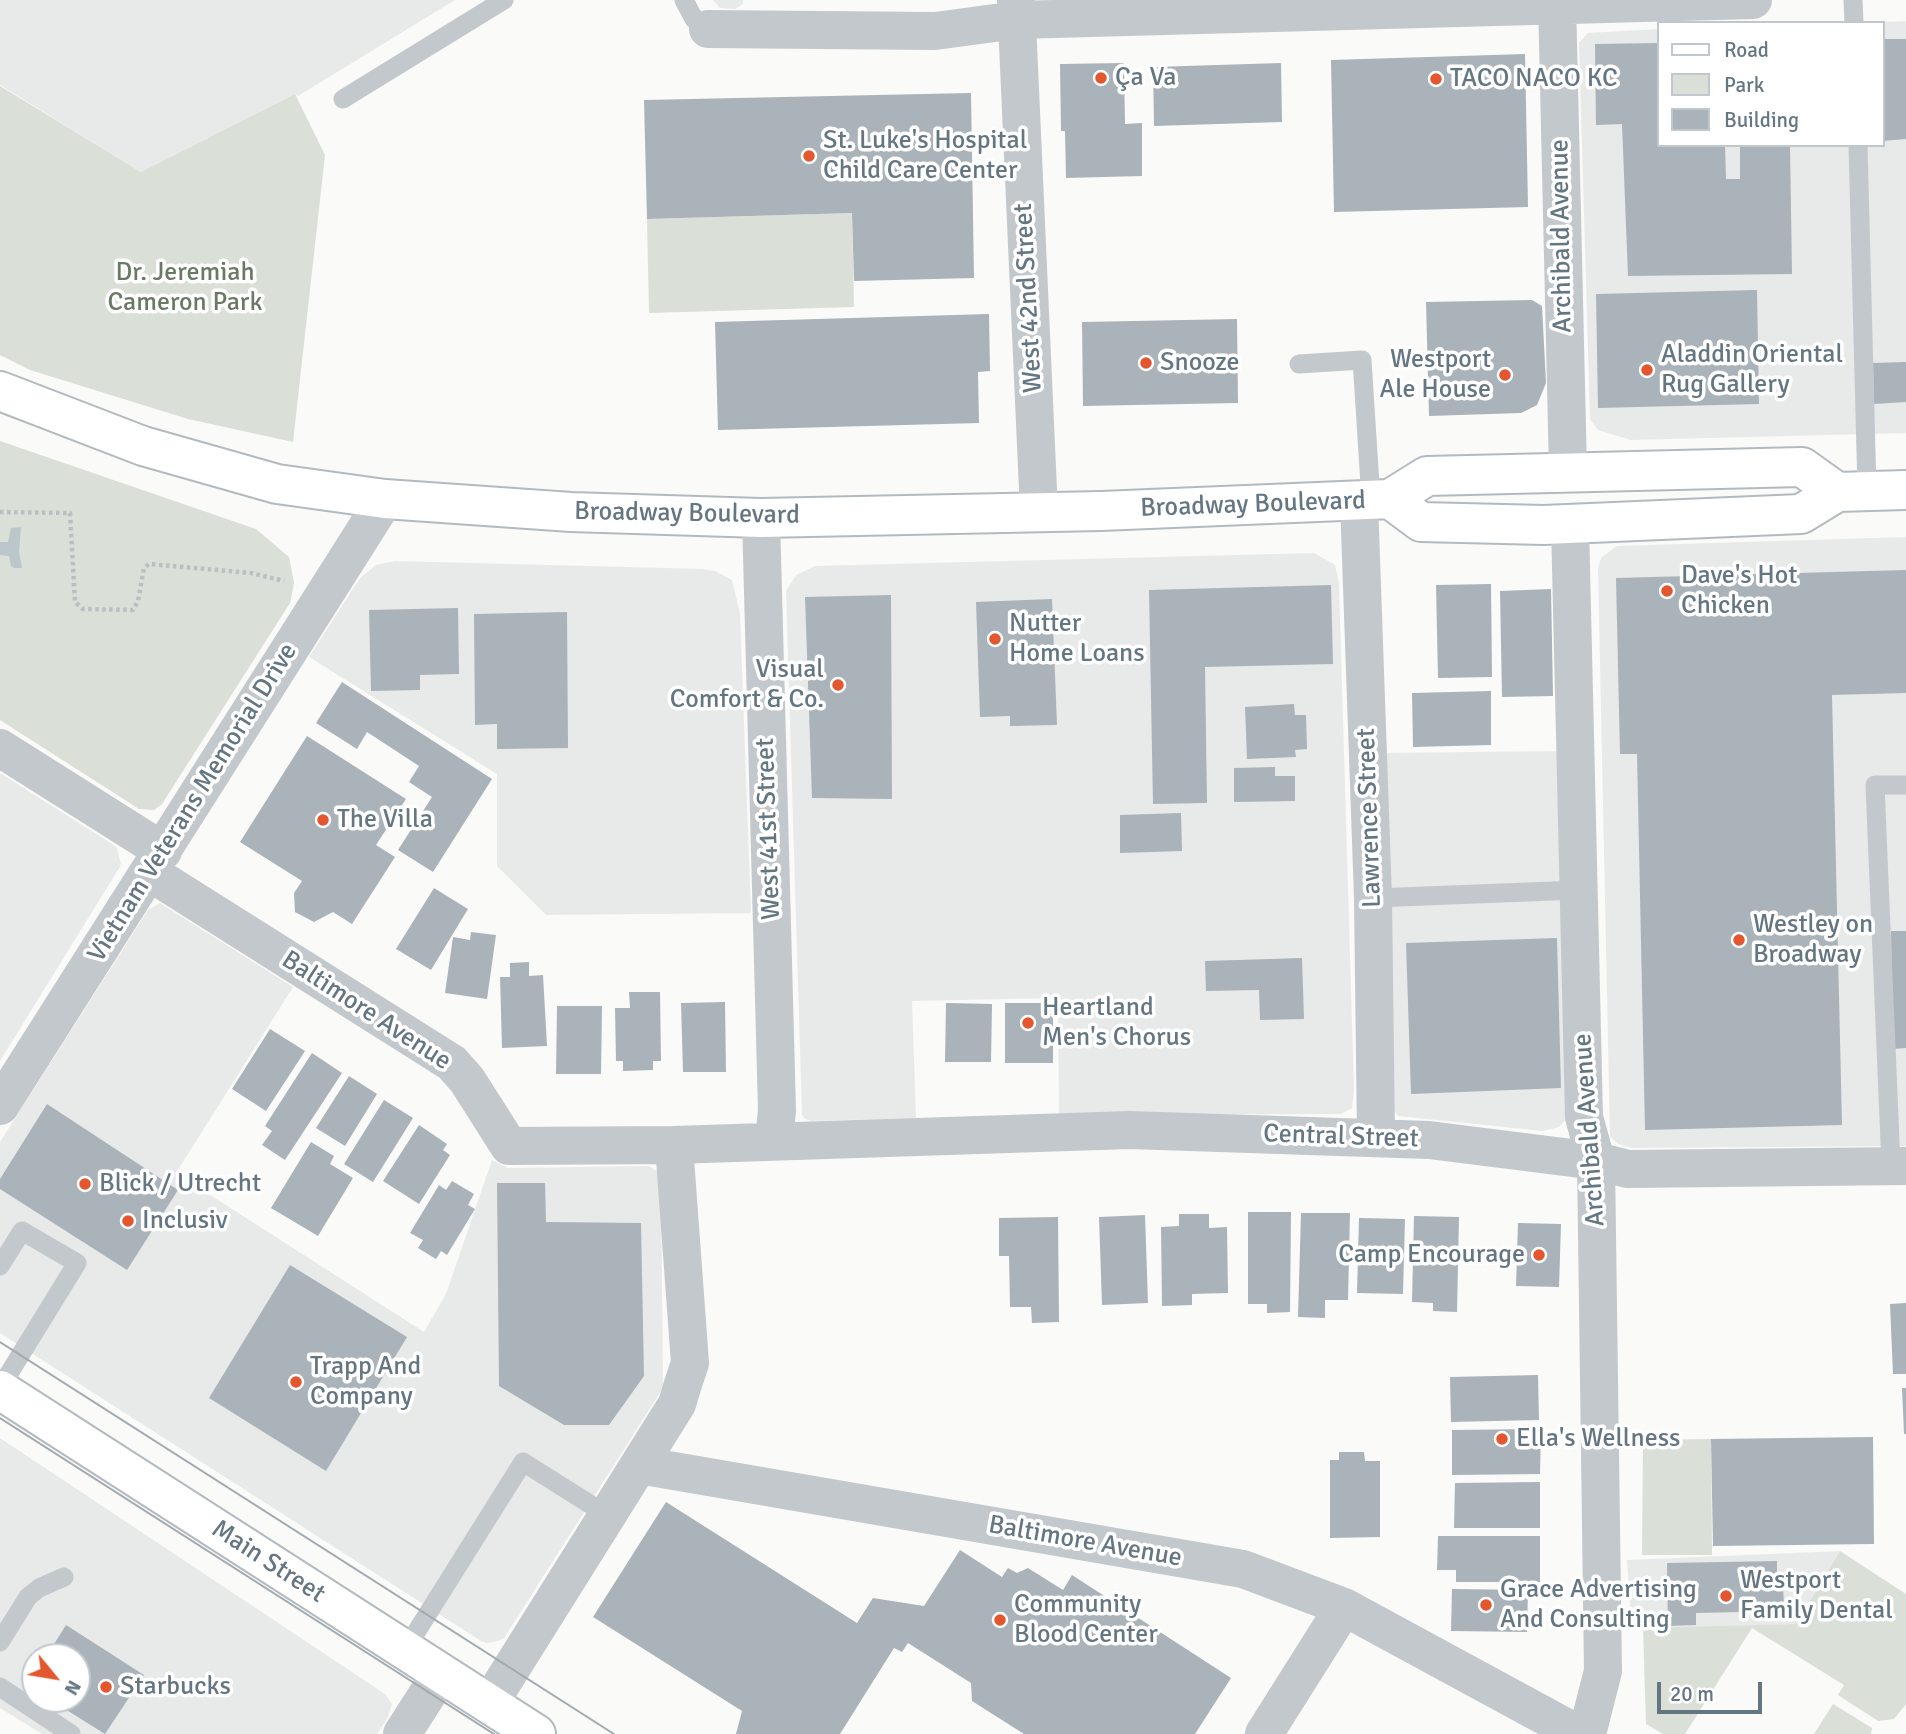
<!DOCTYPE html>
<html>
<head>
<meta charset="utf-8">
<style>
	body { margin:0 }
	#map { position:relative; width:1906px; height:1734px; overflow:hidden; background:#fafaf8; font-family:Signika,sans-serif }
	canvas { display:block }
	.legend { position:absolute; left:1657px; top:21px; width:228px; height:126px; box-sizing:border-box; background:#fff; border:2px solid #c1c8cd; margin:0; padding:9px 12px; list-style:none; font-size:21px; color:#657683 }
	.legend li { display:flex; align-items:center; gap:14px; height:35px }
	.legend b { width:35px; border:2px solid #c1c8cd }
	.north { position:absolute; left:21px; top:1643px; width:70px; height:70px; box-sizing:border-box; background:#fff; border:2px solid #c1c8cd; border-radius:50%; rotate:120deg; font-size:19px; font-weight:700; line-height:28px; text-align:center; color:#657683 }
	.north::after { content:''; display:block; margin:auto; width:24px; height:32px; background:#e4572e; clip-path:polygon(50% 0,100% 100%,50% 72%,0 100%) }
	.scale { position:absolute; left:1657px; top:1682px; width:105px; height:32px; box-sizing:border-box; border:4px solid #657683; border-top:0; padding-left:9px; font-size:21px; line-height:24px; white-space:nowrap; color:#657683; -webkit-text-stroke:5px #fff; paint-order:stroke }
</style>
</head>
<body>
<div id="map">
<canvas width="1906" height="1734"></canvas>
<ul class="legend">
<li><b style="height:9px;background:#fff"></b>Road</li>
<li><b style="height:19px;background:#dadfd7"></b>Park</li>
<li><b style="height:19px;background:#aab3b9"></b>Building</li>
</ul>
<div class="north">N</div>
<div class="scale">20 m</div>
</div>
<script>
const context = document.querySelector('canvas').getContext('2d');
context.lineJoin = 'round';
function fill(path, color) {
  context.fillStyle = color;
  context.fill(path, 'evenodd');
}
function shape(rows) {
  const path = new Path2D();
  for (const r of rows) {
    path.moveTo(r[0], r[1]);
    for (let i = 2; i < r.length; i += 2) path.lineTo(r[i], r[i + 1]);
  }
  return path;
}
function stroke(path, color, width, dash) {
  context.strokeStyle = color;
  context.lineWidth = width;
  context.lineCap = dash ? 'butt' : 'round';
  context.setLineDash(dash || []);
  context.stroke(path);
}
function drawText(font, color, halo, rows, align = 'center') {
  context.font = font + ' Signika,sans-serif';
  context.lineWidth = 7;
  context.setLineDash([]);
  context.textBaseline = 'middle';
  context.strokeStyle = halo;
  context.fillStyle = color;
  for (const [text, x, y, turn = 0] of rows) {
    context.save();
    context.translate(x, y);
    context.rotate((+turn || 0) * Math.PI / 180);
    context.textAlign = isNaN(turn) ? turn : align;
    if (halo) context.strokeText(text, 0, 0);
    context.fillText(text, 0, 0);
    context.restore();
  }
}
fill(shape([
	[0,0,455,0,298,96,295,94,141,172,0,85],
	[713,0,743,0,743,4,735,9,720,8],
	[1906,21,1906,433,1631,440,1598,430,1590,419,1579,43,1588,33,1659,29,1659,145,1883,145,1883,23,1864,23],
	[1906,537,1906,1146,1632,1148,1618,1144,1610,1136,1598,568,1601,558,1617,546],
	[1314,553,1335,565,1339,584,1354,1091,1352,1108,1341,1114,1059,1115,1058,998,912,1001,916,1118,811,1121,805,1119,802,1115,786,591,796,575,815,566],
	[395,561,703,569,715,571,732,580,740,614,751,913,546,915,497,866,497,774,309,657,360,578,376,565],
	[1563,751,1572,1113,1559,1127,1543,1131,1398,1116,1394,1111,1383,753],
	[0,773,112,844,117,848,121,865,0,1061],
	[160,903,293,987,176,1173,424,1332,446,1294,492,1160,508,1168,649,1166,661,1174,663,1388,504,1638,498,1641,487,1643,481,1641,0,1333,0,1142,148,910],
	[0,1438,385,1694,392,1704,388,1717,377,1734,42,1734,0,1708],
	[35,1657,77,1657,77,1699,35,1699],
	[1840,1551,1796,1624,1632,1629,1627,1560]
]), '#e8e9e9');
fill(shape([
	[0,86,141,172,295,94,325,155,293,442,188,419,30,370,0,355],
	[852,213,854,307,649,313,647,219],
	[0,441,256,529,289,557,294,583,290,603,162,804,154,810,139,809,0,720],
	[1711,1439,1712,1555,1642,1555,1643,1440],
	[1840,1551,1906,1594,1906,1704,1894,1719,1878,1721,1838,1695,1844,1685,1752,1628,1685,1734,1663,1734,1646,1724,1643,1628,1796,1624],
	[1833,1704,1872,1728,1871,1734,1814,1734]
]), '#dadfd7');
fill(shape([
	[21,527,19,552,22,568,14,568,11,566,9,556,0,555,0,542,8,542,11,528]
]), '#bbc7cb');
fill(shape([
	[1883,39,1906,39,1906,139,1883,141],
	[1659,43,1659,145,1725,145,1726,179,1740,179,1740,145,1790,145,1792,274,1628,276,1622,124,1596,125,1595,44],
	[1525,54,1528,207,1334,212,1331,60],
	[1124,63,1125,124,1142,123,1142,176,1066,178,1065,131,1061,131,1060,64],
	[1281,63,1282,122,1154,126,1153,67],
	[971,93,974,278,854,281,852,213,647,219,644,100],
	[1757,290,1759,404,1598,408,1596,294],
	[1532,300,1542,306,1546,383,1537,405,1521,413,1429,416,1426,302],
	[989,314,990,371,978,372,979,423,718,430,715,322],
	[1237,319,1238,403,1083,406,1082,322],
	[1906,362,1906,402,1874,404,1873,363],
	[1906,570,1906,693,1832,695,1842,1125,1645,1130,1637,754,1620,754,1616,578],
	[1491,584,1492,677,1438,678,1436,585],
	[1331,585,1333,664,1205,667,1207,803,1153,804,1149,590],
	[1551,589,1553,696,1502,697,1500,591],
	[891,595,892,799,812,798,805,597],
	[1052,599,1057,725,1010,726,1010,716,980,717,976,602],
	[458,608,459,674,420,675,420,690,371,691,369,610],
	[567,612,568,748,497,749,497,724,475,725,474,614],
	[342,682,492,779,433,872,398,850,432,797,409,782,419,766,367,732,357,749,316,723],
	[1491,691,1491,745,1413,747,1412,693],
	[1294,704,1295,715,1306,715,1307,749,1295,750,1296,757,1247,759,1245,707],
	[307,736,406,799,376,845,395,857,352,924,333,912,314,922,295,912,294,893,302,881,240,842],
	[1275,767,1275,776,1295,776,1295,801,1234,802,1234,768],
	[1181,813,1182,851,1120,853,1120,815],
	[434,888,468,909,431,970,396,949],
	[1891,931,1906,931,1906,1048,1893,1049],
	[471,932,496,935,487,999,445,993,453,937,470,940],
	[1557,938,1561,1088,1411,1094,1406,943],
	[1302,958,1304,1019,1260,1020,1259,990,1206,991,1205,961],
	[529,962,529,976,543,975,547,1046,502,1048,500,977,510,977,510,963],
	[629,992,660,992,661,1061,653,1061,653,1070,623,1071,623,1061,616,1061,615,1008,630,1008],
	[725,1002,726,1072,683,1072,681,1003],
	[946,1003,992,1004,991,1062,945,1062],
	[1005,1003,1053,1003,1053,1063,1005,1063],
	[557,1006,602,1006,601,1074,556,1074],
	[270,1029,305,1051,266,1111,232,1089],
	[312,1053,342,1073,285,1160,262,1145,272,1131,265,1126],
	[349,1076,377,1094,345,1146,316,1128],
	[384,1100,413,1118,373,1182,344,1164],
	[47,1104,178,1190,127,1270,0,1189,0,1179],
	[419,1125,447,1144,443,1150,450,1155,419,1204,383,1181],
	[311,1142,334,1156,330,1164,353,1178,318,1236,271,1208],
	[452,1181,474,1194,468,1205,475,1209,447,1255,441,1251,436,1259,418,1248,423,1240,410,1233,439,1185,446,1190],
	[497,1183,545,1183,546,1222,641,1223,644,1376,609,1425,564,1425,499,1386],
	[1248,1212,1291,1212,1290,1312,1267,1313,1267,1304,1248,1304],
	[1301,1213,1350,1213,1348,1300,1325,1300,1325,1318,1298,1317],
	[1179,1214,1209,1214,1209,1228,1227,1227,1228,1293,1192,1294,1192,1305,1162,1306,1161,1227,1179,1226],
	[1145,1215,1148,1303,1102,1305,1099,1217],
	[1414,1216,1459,1217,1457,1312,1433,1311,1433,1303,1412,1302],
	[1058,1217,1059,1322,1032,1323,1031,1307,1010,1307,1009,1256,999,1256,999,1218],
	[1359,1218,1405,1219,1403,1294,1357,1293],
	[1518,1223,1561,1224,1559,1287,1516,1286],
	[290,1265,407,1337,326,1471,209,1398],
	[1906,1303,1906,1374,1893,1374,1890,1304],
	[1538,1375,1539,1420,1451,1422,1450,1377],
	[1902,1388,1906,1388,1906,1434,1904,1434],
	[1541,1429,1540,1474,1452,1475,1452,1430],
	[1873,1437,1874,1544,1713,1546,1711,1439],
	[1339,1452,1364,1452,1365,1461,1380,1461,1380,1537,1330,1538,1330,1460,1339,1460],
	[1540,1482,1540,1528,1454,1528,1455,1483],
	[666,1502,857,1623,873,1598,924,1606,960,1550,1002,1577,1008,1568,1017,1573,1028,1568,1063,1590,1072,1575,1231,1678,1195,1734,1024,1734,972,1701,971,1683,908,1643,902,1652,894,1648,840,1734,736,1734,742,1711,593,1617],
	[1438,1536,1540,1536,1540,1582,1456,1582,1456,1570,1437,1570],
	[1777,1561,1777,1581,1783,1581,1784,1611,1696,1613,1696,1625,1668,1626,1667,1563],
	[1452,1589,1528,1590,1527,1632,1451,1631],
	[66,1625,144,1675,105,1734,49,1699,77,1699,77,1657,46,1657],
	[35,1673,35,1690,27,1685]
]), '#aab3b9');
const secondary = shape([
	[0,391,143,446,277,484,385,499,571,512,761,518,1101,511,1390,499,1427,476,1802,467,1837,492],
	[1390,499,1421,522,1544,525,1801,514,1837,492,1906,490],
	[0,1390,536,1734]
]);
stroke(secondary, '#b3babf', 42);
stroke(shape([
	[0,512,70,513,75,602,83,609,133,610,138,601,144,568,149,564,251,573,284,581]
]), '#bbbfc2', 4.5, [3.5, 3.5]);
stroke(shape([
	[684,0,694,19,708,29],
	[1853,0,1854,23],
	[343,99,504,0],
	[1858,145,1867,490],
	[1299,364,1362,360,1371,500],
	[1373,898,1579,890],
	[1891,1166,1875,785,1906,785],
	[0,1266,22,1231,77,1263,0,1388],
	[0,1642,28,1597,39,1588,64,1577],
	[405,1650,523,1462,607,1515],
	[0,1687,71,1734]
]), '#c3c8cc', 19);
stroke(shape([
	[1016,0,1039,512],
	[1557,0,1568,471],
	[708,29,935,31,1017,20,1753,0],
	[1359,501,1373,898,1376,1136],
	[761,518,777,1110,774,1141],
	[1570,524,1584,1117,1596,1161,1603,1671,1587,1734],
	[0,748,163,851],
	[149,872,452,1063,467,1080,509,1146,674,1145,1130,1130,1429,1140,1596,1161,1628,1169,1906,1166],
	[0,1106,385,499],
	[639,1465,1243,1569,1344,1607,1578,1734],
	[489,1704,677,1404,683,1384,690,1363,674,1145],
	[402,1734,441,1673],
	[1264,1734,1344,1607]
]), '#c3c8cc', 38);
stroke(secondary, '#fff', 38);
stroke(shape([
	[0,1342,614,1734],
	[0,1418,494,1734]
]), '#a2aab0', 2);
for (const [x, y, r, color] of [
	[1101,78,7,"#e4572e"],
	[1436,79,7,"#e4572e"],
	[809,156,7,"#e4572e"],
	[1146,363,7,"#e4572e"],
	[1647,370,7,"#e4572e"],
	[1505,375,7,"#e4572e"],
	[1667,591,7,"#e4572e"],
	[995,639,7,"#e4572e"],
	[838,685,7,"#e4572e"],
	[323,820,7,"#e4572e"],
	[1739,940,7,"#e4572e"],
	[1028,1023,7,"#e4572e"],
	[85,1184,7,"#e4572e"],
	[128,1221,7,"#e4572e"],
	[1539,1255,7,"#e4572e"],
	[296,1382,7,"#e4572e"],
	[1502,1439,7,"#e4572e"],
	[1726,1596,7,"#e4572e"],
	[1486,1605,7,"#e4572e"],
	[1000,1620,7,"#e4572e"],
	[106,1687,7,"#e4572e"]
]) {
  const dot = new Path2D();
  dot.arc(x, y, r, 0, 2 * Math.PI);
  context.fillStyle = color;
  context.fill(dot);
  stroke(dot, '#fff', 2.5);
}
drawText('26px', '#657683', '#fff', [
	["Ça Va",1115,78],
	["TACO NACO KC",1450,79],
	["St. Luke's Hospital",823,141],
	["Child Care Center",823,171],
	["Aladdin Oriental",1661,355],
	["Rug Gallery",1661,385],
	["Westport",1491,360,"right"],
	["Ale House",1491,390,"right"],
	["Snooze",1160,363],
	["Dave's Hot",1681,576],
	["Chicken",1681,606],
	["Nutter",1009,624],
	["Home Loans",1009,654],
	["Visual",824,670,"right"],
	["Comfort & Co.",824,700,"right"],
	["The Villa",337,820],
	["Westley on",1753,925],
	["Broadway",1753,955],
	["Heartland",1042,1008],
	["Men's Chorus",1042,1038],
	["Blick / Utrecht",99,1184],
	["Inclusiv",142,1221],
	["Camp Encourage",1525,1255,"right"],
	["Trapp And",310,1367],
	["Company",310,1397],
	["Ella's Wellness",1516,1439],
	["Westport",1740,1581],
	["Family Dental",1740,1611],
	["Grace Advertising",1500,1590],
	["And Consulting",1500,1620],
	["Community",1014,1605],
	["Blood Center",1014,1635],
	["Starbucks",120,1687]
], 'left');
drawText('26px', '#657683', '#fff', [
	["Archibald Avenue",1562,236,-91],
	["West 42nd Street",1029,298,-93],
	["Broadway Boulevard",1253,505,-2],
	["Broadway Boulevard",687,514,1],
	["Vietnam Veterans Memorial Drive",193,803,-58],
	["Lawrence Street",1370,818,-92],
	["West 41st Street",769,829,-92],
	["Baltimore Avenue",366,1011,33],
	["Archibald Avenue",1590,1130,-94],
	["Central Street",1341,1137,2],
	["Baltimore Avenue",1085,1542,10],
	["Main Street",268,1562,33]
]);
drawText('26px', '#687a64', '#fff', [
	["Dr. Jeremiah",185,273],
	["Cameron Park",185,303]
]);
</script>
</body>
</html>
